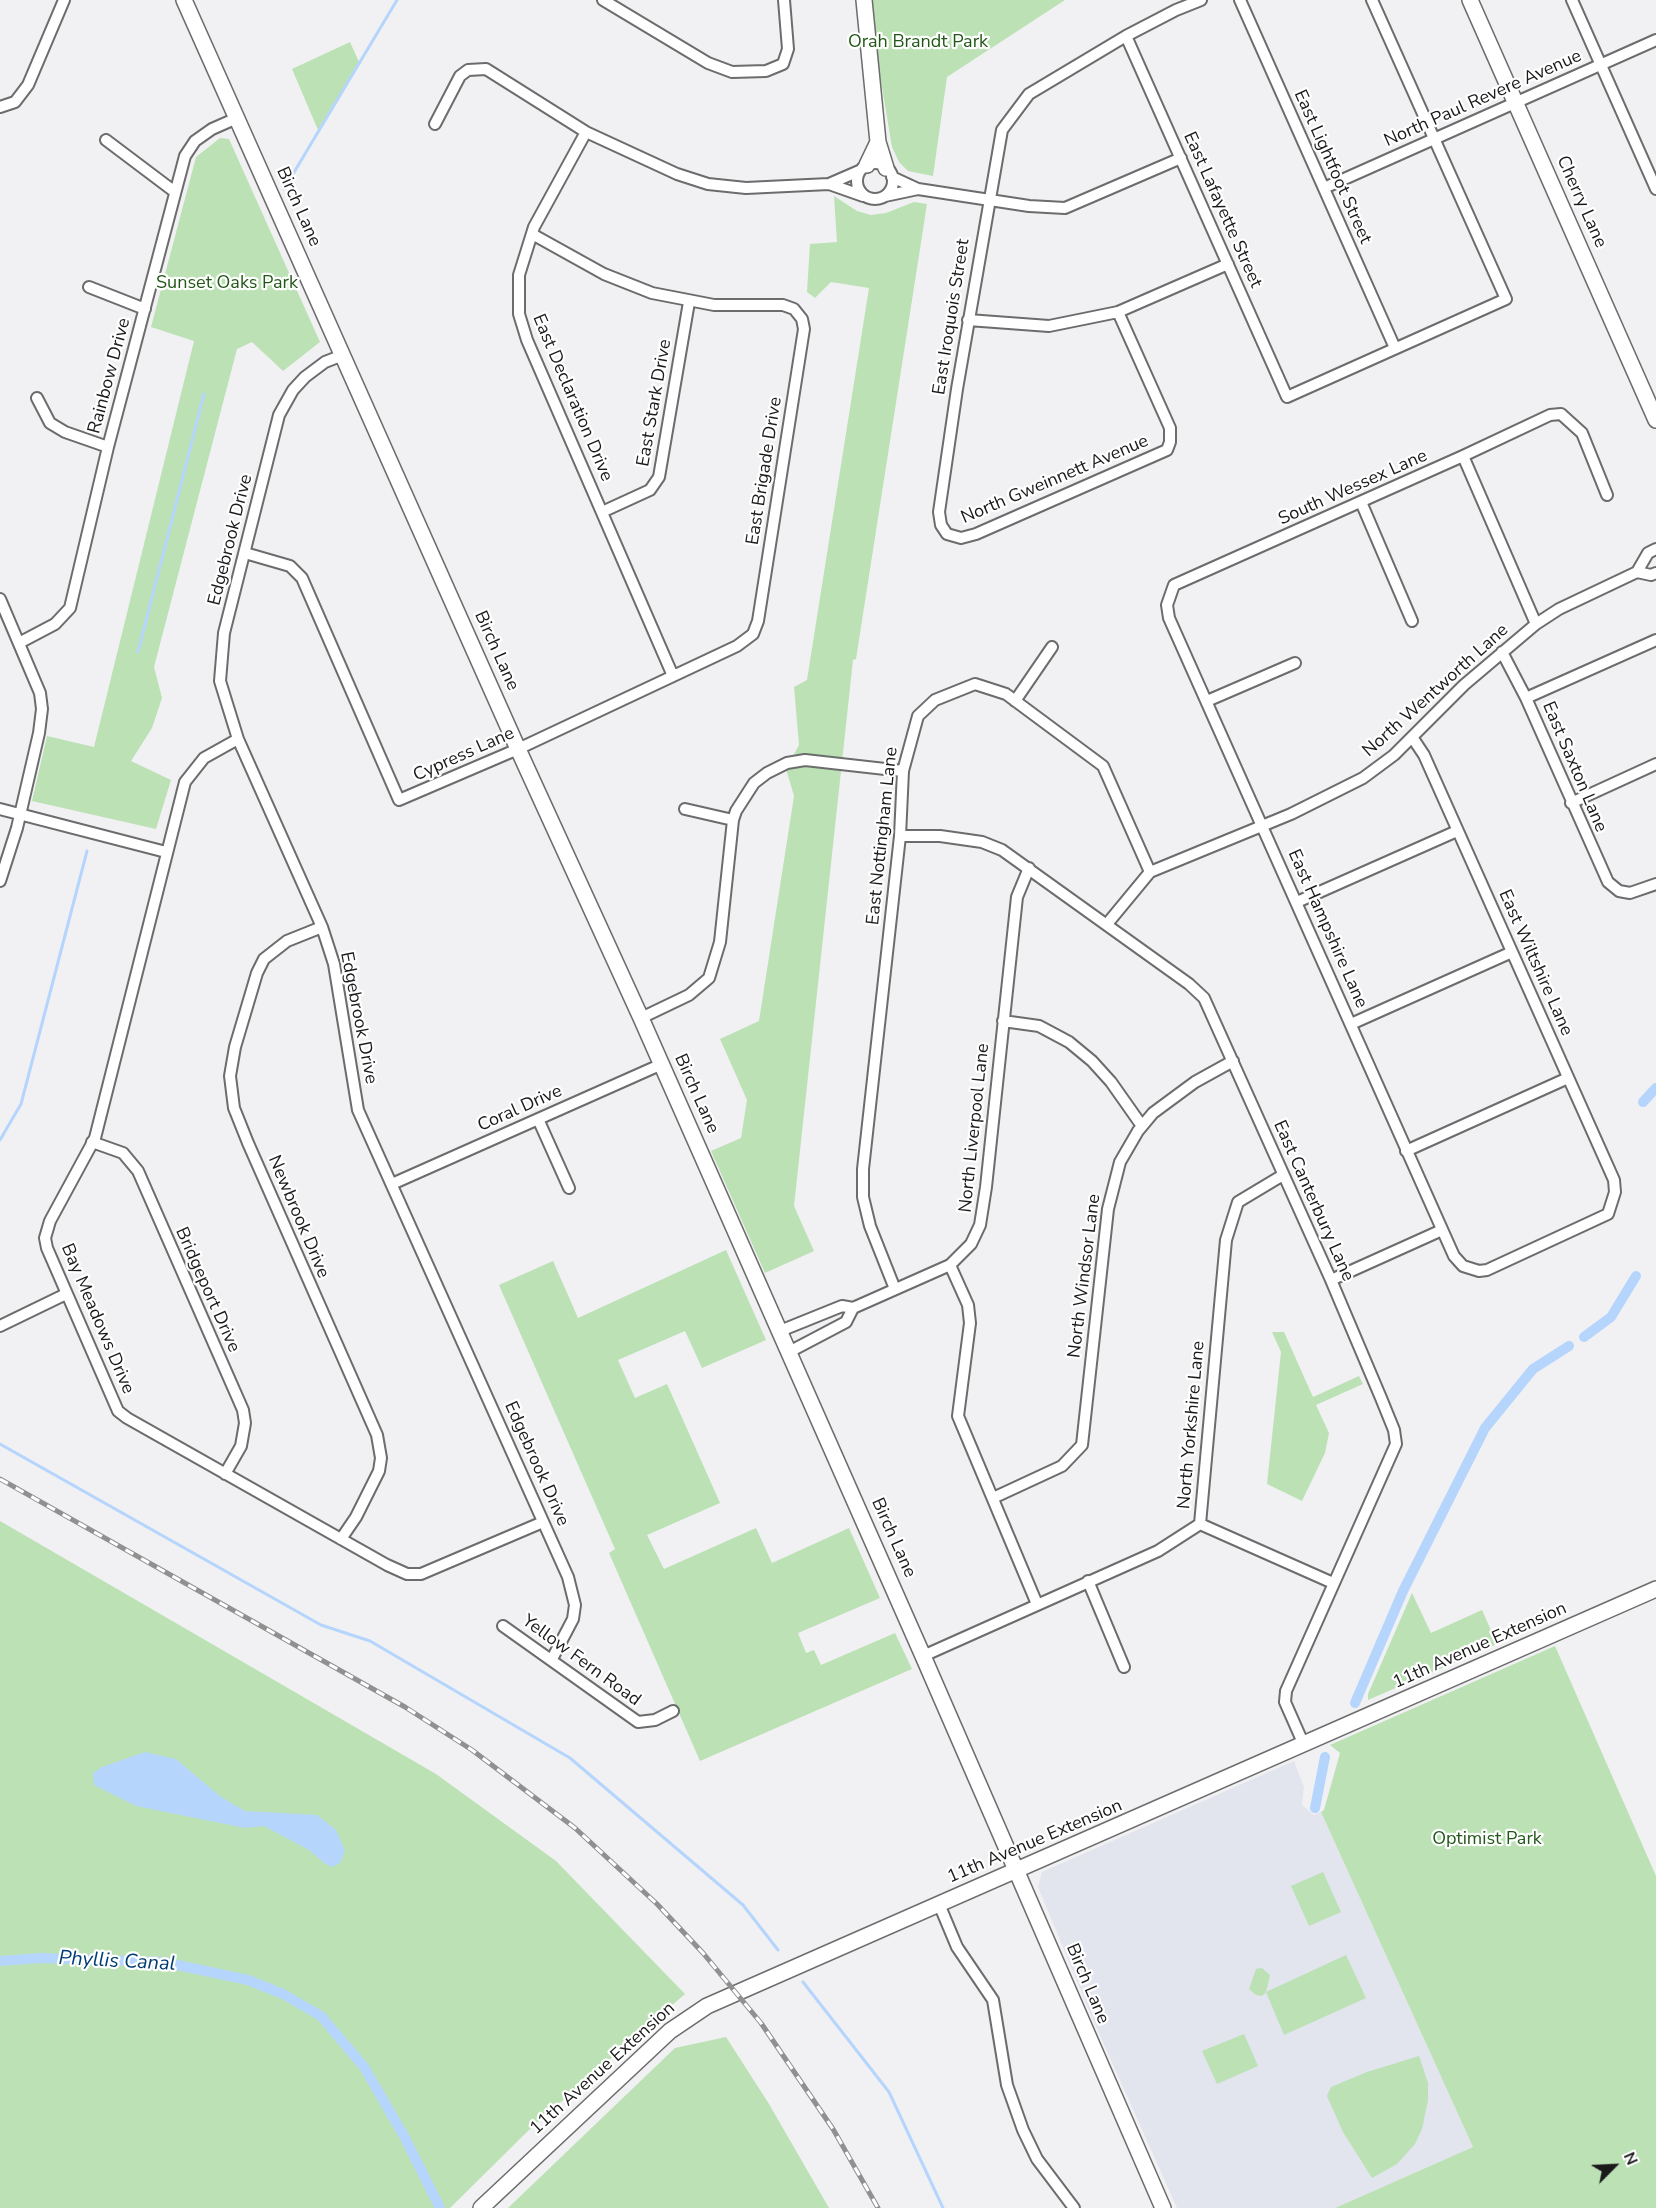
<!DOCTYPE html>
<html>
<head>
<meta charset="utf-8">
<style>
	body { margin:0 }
	#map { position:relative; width:1656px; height:2208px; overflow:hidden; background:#f1f1f3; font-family:"Nunito Sans",sans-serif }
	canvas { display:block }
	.north { position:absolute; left:1584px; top:2136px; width:60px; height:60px; -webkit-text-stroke:4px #fff; paint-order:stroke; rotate:66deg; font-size:16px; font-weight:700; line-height:24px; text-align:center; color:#1a1a1a }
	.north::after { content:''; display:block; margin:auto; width:21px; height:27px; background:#1a1a1a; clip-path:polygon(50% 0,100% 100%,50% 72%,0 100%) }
</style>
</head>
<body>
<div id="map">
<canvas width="1656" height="2208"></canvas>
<div class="north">N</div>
</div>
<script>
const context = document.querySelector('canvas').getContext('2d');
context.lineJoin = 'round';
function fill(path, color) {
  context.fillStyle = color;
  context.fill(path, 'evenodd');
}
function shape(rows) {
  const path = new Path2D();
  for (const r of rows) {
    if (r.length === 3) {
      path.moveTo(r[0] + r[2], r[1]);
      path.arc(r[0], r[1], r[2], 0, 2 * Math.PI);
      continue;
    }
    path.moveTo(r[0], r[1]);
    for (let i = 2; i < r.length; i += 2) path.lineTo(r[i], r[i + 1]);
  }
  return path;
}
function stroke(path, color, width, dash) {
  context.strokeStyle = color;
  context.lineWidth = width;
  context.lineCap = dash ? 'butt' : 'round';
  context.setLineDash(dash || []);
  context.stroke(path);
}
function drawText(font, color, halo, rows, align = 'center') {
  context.font = font + ' "Nunito Sans",sans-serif';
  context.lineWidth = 4.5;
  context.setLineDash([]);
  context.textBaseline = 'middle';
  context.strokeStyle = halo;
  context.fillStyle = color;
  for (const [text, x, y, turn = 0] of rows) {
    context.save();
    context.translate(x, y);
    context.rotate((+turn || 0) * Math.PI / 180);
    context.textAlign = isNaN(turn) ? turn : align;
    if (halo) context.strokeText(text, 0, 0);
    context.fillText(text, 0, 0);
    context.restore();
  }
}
fill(shape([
	[1294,1761,1304,1787,1302,1805,1314,1815,1321,1812,1473,2147,1335,2208,1177,2208,1094,2022,1038,1887,1042,1872]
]), '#e2e5ed');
fill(shape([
	[871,0,1065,0,947,77,933,176,908,171,899,162,892,147,874,40],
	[350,42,359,62,318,130,292,69],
	[220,138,229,139,320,342,283,371,252,342,237,349,154,667,162,698,152,728,131,761,171,780,156,829,32,801,47,736,94,747,194,341,151,327,196,157],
	[834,196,857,211,871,215,886,213,914,202,927,204,856,659,853,660,794,1206,814,1251,765,1273,711,1151,741,1138,747,1100,720,1039,759,1021,794,796,786,769,799,745,794,687,807,680,869,288,831,282,815,298,807,292,810,244,837,242],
	[726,1250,766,1340,702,1368,685,1331,618,1360,635,1398,667,1384,720,1503,647,1535,664,1569,756,1528,772,1563,849,1528,880,1598,798,1633,806,1653,814,1650,821,1665,895,1633,912,1669,700,1761,609,1553,615,1549,499,1285,553,1261,578,1318],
	[1272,1332,1284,1332,1313,1397,1359,1376,1363,1384,1316,1405,1329,1433,1325,1453,1302,1501,1267,1484,1281,1352],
	[0,1521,436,1774,556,1861,685,1994,531,2128,450,2208,0,2208],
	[1412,1593,1431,1633,1482,1610,1497,1644,1368,1700,1368,1694],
	[1555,1646,1656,1876,1656,2208,1335,2208,1473,2147,1321,1812,1324,1810,1340,1753,1330,1745],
	[1323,1872,1341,1912,1309,1926,1291,1886],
	[1346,1955,1366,1998,1284,2035,1266,1992,1262,1996,1256,1995,1249,1989,1256,1969,1262,1968,1270,1975,1266,1992],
	[1244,2034,1258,2066,1217,2084,1202,2051],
	[726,2037,769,2104,829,2208,508,2208,675,2048],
	[1419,2056,1428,2083,1428,2100,1422,2129,1415,2144,1397,2164,1372,2178,1343,2132,1327,2096,1331,2087,1367,2072]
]), '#bbe1b5');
fill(shape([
	[145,1752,176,1759,221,1797,245,1811,317,1815,336,1830,345,1851,340,1863,332,1867,324,1863,309,1850,264,1826,245,1828,136,1806,94,1785,93,1773,102,1767]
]), '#b5d5fd');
stroke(shape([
	[284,189,397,0],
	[138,652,204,394],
	[0,1140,21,1104,87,851],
	[0,1444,321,1625,370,1641,570,1758,743,1905,778,1950],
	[803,1982,889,2092,943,2208]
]), '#b5d5fd', 3);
stroke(shape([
	[1643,1102,1656,1088],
	[1584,1337,1611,1317,1636,1276],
	[1355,1703,1403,1591,1485,1428,1533,1369,1569,1346],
	[1315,1808,1325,1757],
	[0,1961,41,1958,163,1962,248,1980,283,1994,321,2016,364,2067,404,2136,440,2208]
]), '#b5d5fd', 10);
const street = shape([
	[603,0,708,63,732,72,766,71,783,64,788,49,784,0],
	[1240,0,1395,348],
	[1572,0,1656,189],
	[1126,36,1287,397,1506,299,1372,0],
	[0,107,15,102,28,85,64,0],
	[435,124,460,76,468,70,486,69,586,132,677,174,708,184,746,188,829,184,859,171],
	[586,132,534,227,519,275,519,314,527,340,673,676],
	[106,140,175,192],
	[875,181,18],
	[829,184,863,196],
	[1324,188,1656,40],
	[918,189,1029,206,1065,208,1181,158],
	[885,196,918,189,892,177],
	[89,287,145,309],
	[1118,312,1170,428,1170,442,1167,450,976,534,961,538,947,534,941,525,939,512,957,389,1002,130,1029,94,1126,36,1176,10,1201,0],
	[968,320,1049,326,1118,312,1228,264],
	[343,355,325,362,305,377,293,390,279,415,224,633,220,681,238,739,322,927,334,964,358,1110,568,1577,575,1605,573,1619,552,1659],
	[37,398,50,423,65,432,108,447],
	[1463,456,1536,624],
	[1361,502,1412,621],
	[602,512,650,490,659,477,689,302],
	[245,553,290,566,302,578,399,800,518,749,737,646,753,634,758,621,804,329,802,319,794,309,783,305,714,305,652,293,604,274,532,234],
	[1637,572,1651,575,1656,573],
	[0,599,40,693,42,709,39,733,17,828,0,881],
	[19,643,55,624,70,608,108,447,185,156,195,141,212,129,237,118],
	[1502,652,1526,698,1608,882,1619,891,1630,893,1656,884],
	[1526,698,1656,640],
	[1015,701,1052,647],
	[1207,701,1295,663],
	[1412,737,1424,755,1614,1180,1615,1192,1608,1214,1487,1270,1479,1271,1463,1266,1454,1256,1169,618,1167,605,1174,585,1463,456,1550,415,1561,414,1582,433,1607,495],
	[238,739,204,758,185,782,95,1138,50,1221,45,1238,47,1248,118,1411,127,1418,387,1565,407,1574,421,1574,543,1522],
	[1571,803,1656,764],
	[0,809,166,852],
	[685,809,733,820],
	[900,836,940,836,982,842,1002,850,1189,984,1204,998,1331,1280,1381,1398,1394,1430,1396,1444,1286,1691,1285,1702,1304,1745],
	[1297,902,1457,831],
	[1107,924,1150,872,1291,814,1363,778,1394,755,1464,685,1536,624,1559,609,1637,572,1648,553,1656,549],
	[322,927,287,941,264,959,257,973,235,1047,230,1076,234,1108,248,1143,377,1435,381,1458,379,1471,356,1517,341,1539],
	[641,1018,689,995,709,978,720,942,733,820,736,811,754,783,767,773,787,763,805,760,903,771],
	[1003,1021,1039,1026,1069,1042,1092,1061,1111,1082,1142,1126],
	[1351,1024,1512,952],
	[538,1119,569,1188],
	[92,1142,123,1153,138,1171,243,1410,245,1423,241,1446,225,1474],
	[1406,1151,1568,1078],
	[392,1184,662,1064],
	[950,1265,968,1305,970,1323,958,1416,1037,1604],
	[1331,1280,1442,1230],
	[895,1289,870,1226,863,1197,863,1169,900,836,903,771,918,716,935,700,975,684,1006,694,1103,766,1150,872],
	[0,1326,66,1294],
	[780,1331,842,1306,853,1308,950,1265,971,1244,980,1225,986,1187,1017,897,1029,868],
	[789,1352,846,1322,853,1308],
	[993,1498,1062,1466,1082,1445,1108,1209,1120,1162,1138,1131,1153,1113,1195,1082,1233,1061],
	[1200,1524,1333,1583],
	[1088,1581,1124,1667],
	[503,1626,638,1722,655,1720,673,1711],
	[923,1656,1158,1551,1200,1524,1226,1240,1238,1202,1283,1175],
	[939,1904,957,1947,993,2000,1007,2085,1023,2130,1037,2159,1074,2208]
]);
const secondary = shape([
	[184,0,518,749,641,1018,923,1656,1163,2208],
	[864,0,878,142,886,168],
	[1470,0,1656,420],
	[867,165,878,142],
	[481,2208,670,2031,707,2006,1656,1589]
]);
stroke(street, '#6c6c6d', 14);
stroke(secondary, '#6c6c6d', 18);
stroke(street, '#fff', 10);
stroke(secondary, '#fff', 15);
const rail = shape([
	[0,1479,405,1707,472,1750,575,1828,657,1904,703,1953,761,2023,833,2129,878,2208]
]);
stroke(rail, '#909091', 5);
stroke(rail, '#fff', 3, [9]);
drawText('18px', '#215717', '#fff', [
	["Orah Brandt Park",918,43],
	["Sunset Oaks Park",227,284],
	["Optimist Park",1487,1840]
]);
drawText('18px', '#1a1a1a', '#fff', [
	["North Paul Revere Avenue",1483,99,-24],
	["East Lightfoot Street",1332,167,66],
	["Cherry Lane",1581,202,66],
	["Birch Lane",298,207,66],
	["East Lafayette Street",1222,210,66],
	["East Iroquois Street",952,317,-81],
	["Rainbow Drive",110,376,-75],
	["East Declaration Drive",572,398,67],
	["East Stark Drive",655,403,-80],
	["East Brigade Drive",765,471,-81],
	["North Gweinnett Avenue",1055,480,-23],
	["South Wessex Lane",1353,488,-24],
	["Edgebrook Drive",231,540,-76],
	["Birch Lane",496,651,66],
	["North Wentworth Lane",1436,691,-42],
	["Cypress Lane",464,755,-24],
	["East Saxton Lane",1574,767,67],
	["East Nottingham Lane",883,836,-84],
	["East Hampshire Lane",1327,929,66],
	["East Wiltshire Lane",1535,963,66],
	["Edgebrook Drive",358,1018,79],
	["Birch Lane",696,1094,66],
	["Coral Drive",520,1109,-24],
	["North Liverpool Lane",975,1128,-84],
	["East Canterbury Lane",1313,1201,66],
	["Newbrook Drive",298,1217,67],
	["North Windsor Lane",1085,1276,-83],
	["Bridgeport Drive",207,1290,66],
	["Bay Meadows Drive",97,1319,67],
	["North Yorkshire Lane",1192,1425,-85],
	["Edgebrook Drive",536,1464,66],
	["Birch Lane",893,1538,66],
	["11th Avenue Extension",1480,1646,-24],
	["Yellow Fern Road",581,1661,36],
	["11th Avenue Extension",1035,1842,-23],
	["Birch Lane",1087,1984,67],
	["11th Avenue Extension",603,2069,-42]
]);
drawText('italic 20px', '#003b73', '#fff', [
	["Phyllis Canal",117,1962,3]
]);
</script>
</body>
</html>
